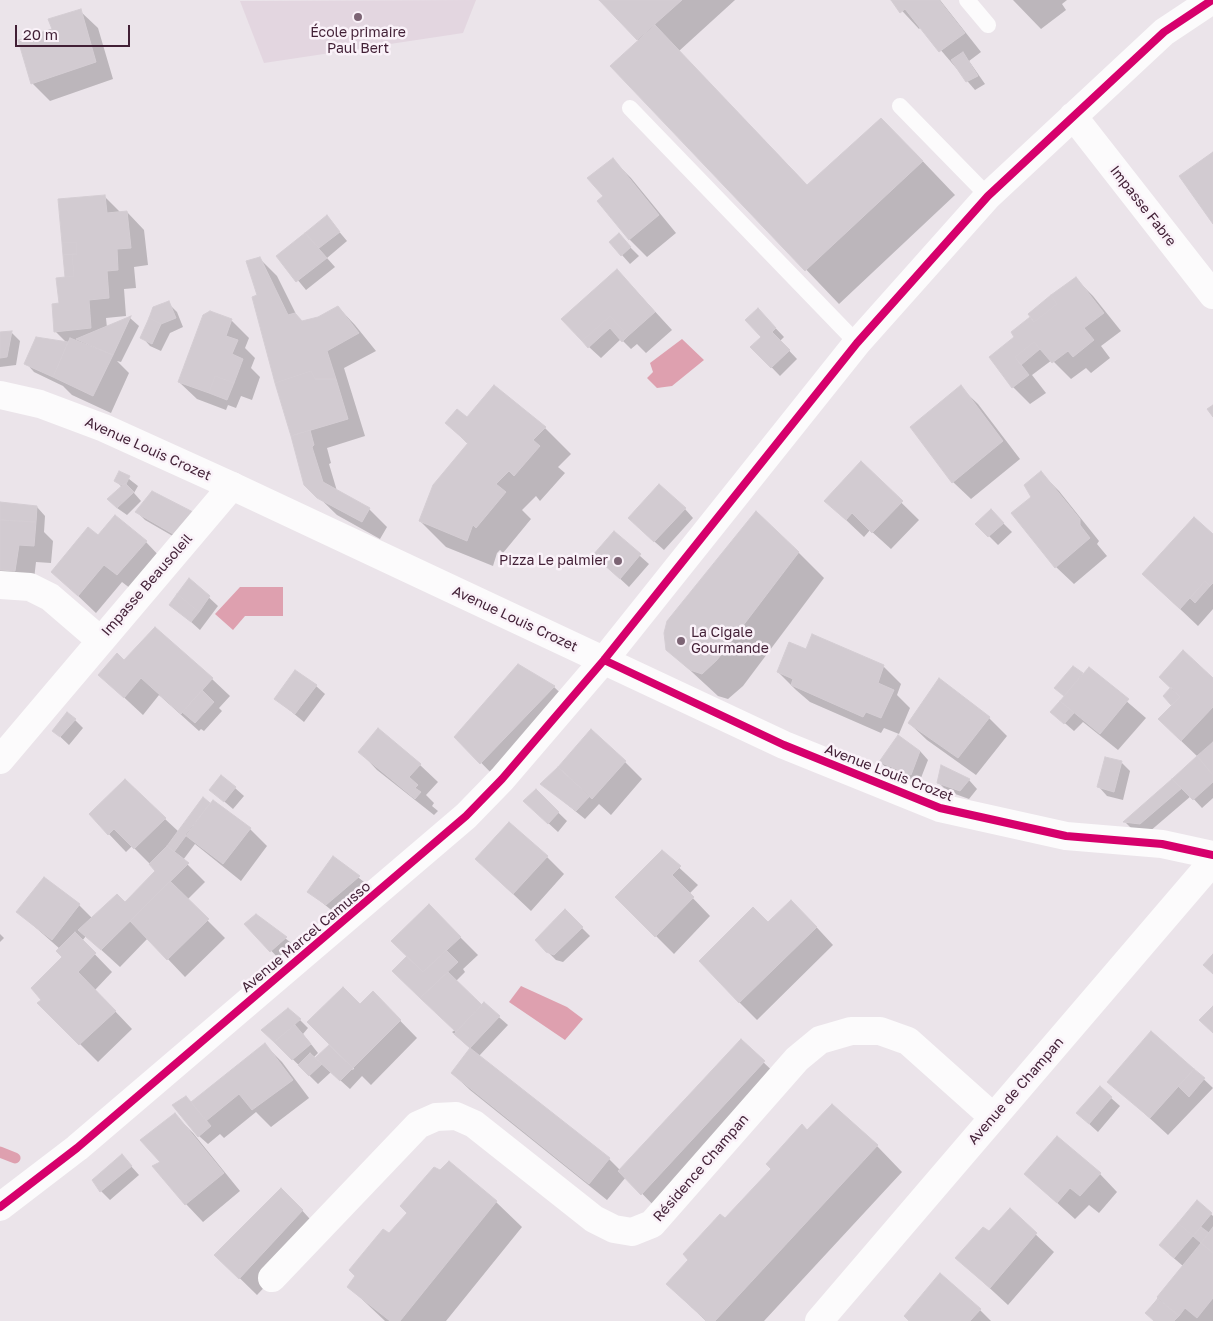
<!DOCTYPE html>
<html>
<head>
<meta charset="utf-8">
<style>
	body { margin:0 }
	#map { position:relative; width:1213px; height:1321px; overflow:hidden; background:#ebe4ea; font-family:"Golos Text",sans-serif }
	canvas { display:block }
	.scale { position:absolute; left:15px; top:25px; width:115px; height:22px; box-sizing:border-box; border:2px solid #411f35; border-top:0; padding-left:6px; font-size:15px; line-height:18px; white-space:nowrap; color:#411f35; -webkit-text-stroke:4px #faf2f9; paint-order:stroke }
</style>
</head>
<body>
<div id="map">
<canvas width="1213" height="1321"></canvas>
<div class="scale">20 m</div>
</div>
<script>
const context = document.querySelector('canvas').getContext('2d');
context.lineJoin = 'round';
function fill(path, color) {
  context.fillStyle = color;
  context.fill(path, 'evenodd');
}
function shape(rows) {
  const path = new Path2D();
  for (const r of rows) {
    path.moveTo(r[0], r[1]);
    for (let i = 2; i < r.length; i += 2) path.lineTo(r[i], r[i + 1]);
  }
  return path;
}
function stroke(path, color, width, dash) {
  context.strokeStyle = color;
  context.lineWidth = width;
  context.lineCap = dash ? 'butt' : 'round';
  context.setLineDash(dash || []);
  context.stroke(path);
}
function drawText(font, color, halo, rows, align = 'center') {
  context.font = font + ' "Golos Text",sans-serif';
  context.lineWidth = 5;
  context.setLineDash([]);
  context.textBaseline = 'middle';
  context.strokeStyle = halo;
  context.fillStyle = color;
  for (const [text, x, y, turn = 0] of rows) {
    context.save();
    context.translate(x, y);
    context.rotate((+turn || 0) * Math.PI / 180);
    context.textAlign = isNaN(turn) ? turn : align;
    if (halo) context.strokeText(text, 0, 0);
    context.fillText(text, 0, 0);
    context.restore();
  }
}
fill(shape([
	[476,0,463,33,264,63,240,1]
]), '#e3d6e0');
fill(shape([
	[682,339,704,360,672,386,657,388,647,378,653,372,650,363],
	[240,587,283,587,283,616,245,616,233,630,215,614],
	[521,986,567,1007,583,1019,565,1040,509,1002]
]), '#dea0af');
fill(shape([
	[601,0,735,0,679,51,808,186,914,152,955,195,839,304,612,66,639,41],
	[892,0,940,0,981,52,969,61,985,84,975,90,921,27,919,29],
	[1013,0,1067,0,1062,4,1066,10,1041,29],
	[80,11,98,28,113,79,50,101,32,83,54,30],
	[613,160,631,178,676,233,647,257,630,240,599,201,605,196],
	[104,196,121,213,127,212,144,230,148,265,134,267,136,288,124,289,126,316,106,318,107,328,130,318,139,326,121,362,117,361,129,373,111,413,72,395,63,386,34,372,26,363,67,343,55,331,67,278,64,243],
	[327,217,347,241,327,258,335,267,306,290,278,256],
	[627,244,639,256,630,264,622,255],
	[259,258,277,276,297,316,303,322,318,318,338,307,355,325,376,351,344,368,365,436,327,448,331,463,329,464,337,491,369,509,387,527,380,539,337,515,305,484,258,295],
	[617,270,672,330,646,353,637,344,631,349,621,339,601,358,589,347],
	[1075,278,1093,296,1121,331,1101,346,1110,358,1091,373,1086,368,1071,379,1052,360,1032,375,1046,393,1030,404,1013,387,1034,323],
	[168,303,177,312,183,327,170,333,161,351,150,346,142,337],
	[766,318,784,337,780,341,797,359,780,376,752,347,762,337],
	[231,320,249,338,245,348,255,358,251,368,260,377,252,400,241,396,236,408,228,405,226,410,197,399,179,382],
	[11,332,20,341,16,365,0,367,0,334],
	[960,387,978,404,1020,459,971,499,953,482],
	[447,423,545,428,571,454,558,467,565,473,540,501,536,496,522,510,531,519,503,553,500,550,497,553,493,566,446,547,420,521,469,445],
	[861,463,919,520,891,549,870,530,864,537,826,501],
	[120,472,138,486,134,493,141,501,127,515,117,508,121,486,115,480],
	[1041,473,1059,491,1099,541,1097,544,1107,556,1074,584,1056,567,1033,497],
	[0,504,37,507,45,516,44,532,53,541,51,563,36,562,33,588,0,586],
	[685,509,693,518,664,550,638,527],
	[991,511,1012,532,998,545,977,524],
	[137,512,192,513,183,542,145,520],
	[614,533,649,564,629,587,603,563],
	[1213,536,1213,609,1198,626,1162,592],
	[99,537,146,542,163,560,135,592,122,582,96,613,53,572],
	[798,552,824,578,743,686,728,699,718,696,667,649],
	[189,579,218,606,200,630,171,604],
	[806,651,883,666,901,684,897,695,910,708,899,734,884,728,881,733,810,702,796,690,778,672],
	[1074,668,1083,675,1089,669,1146,718,1118,750,1083,722,1074,731,1052,712,1065,697,1056,688],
	[100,675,212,679,230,696,219,708,222,711,204,731,201,729,199,731,159,695,143,715],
	[939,680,989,718,1007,736,976,775,927,740,909,723],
	[1213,680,1213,798,1202,808,1191,796,1149,832,1133,830,1125,822,1198,757,1177,737,1173,705,1164,696,1172,688],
	[316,686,325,694,304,722,276,699],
	[554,687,572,704,499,781,456,737],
	[75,720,83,728,69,745,54,731],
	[920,751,928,760,919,783,889,770,880,762],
	[360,752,420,765,438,782,426,795,434,803,432,806,438,811,434,815,377,770],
	[625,762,642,779,611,815,599,804,585,819,542,784],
	[1121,762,1130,771,1123,800,1107,796,1099,787],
	[969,780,977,789,969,799,947,791,938,782],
	[235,788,244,796,233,809,211,790],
	[536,791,567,821,558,832,534,810],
	[204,799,250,829,267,846,241,881,195,844,183,860,205,882,187,900,225,938,185,977,148,938,120,967,86,936,82,941,112,972,95,990,132,1029,98,1062,39,1003,43,1000,64,957,60,949,18,912,79,905,92,918,125,904,157,871,132,846,126,852,90,814,165,819,179,832],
	[662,852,698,885,689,894,710,916,674,954,617,897],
	[547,857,564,874,531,911,494,876],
	[333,858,368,885,335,913,309,892],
	[565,911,590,936,563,962,556,960,547,951],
	[256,915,295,946,280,960,246,924],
	[809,919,833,945,757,1020,739,1002,768,924],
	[446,923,478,955,463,969,465,972,456,981,482,1006,484,1004,508,1025,479,1056,609,1159,621,1171,741,1041,782,1080,660,1212,626,1177,607,1200,470,1090,452,1073,471,1049,452,1032,455,1030,402,980],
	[0,934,4,938,0,942],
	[373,993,417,1038,371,1085,362,1076,350,1089,331,1072,318,1084,263,1030,300,1020,308,1028,303,1034,318,1053,313,1058,315,1059,329,1046,353,1070,354,1068,309,1022,360,1006],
	[265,1045,282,1062,309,1098,271,1127,256,1112,224,1138,220,1134,208,1144,199,1136,191,1103],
	[1193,1069,1213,1088,1168,1135,1109,1081],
	[1111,1098,1120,1106,1098,1132,1087,1122],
	[175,1115,193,1133,240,1191,203,1222,186,1204,162,1162],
	[807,1131,877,1146,902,1172,764,1321,706,1321,667,1284],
	[122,1156,139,1175,110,1200,101,1191],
	[1025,1174,1100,1174,1117,1192,1099,1213,1089,1205,1075,1219],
	[1197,1201,1213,1216,1213,1321,1155,1321,1146,1313,1183,1266,1169,1254],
	[496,1202,522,1227,446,1321,385,1321,348,1286,389,1235],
	[299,1207,319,1229,257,1295,216,1255],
	[1010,1210,1054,1252,1008,1305,957,1258,989,1233],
	[980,1310,991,1321,910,1321]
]), '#0003');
stroke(shape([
	[0,1152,15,1158]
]), '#dea0af', 11);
const building = shape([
	[599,0,682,0,637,40,599,0],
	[891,0,939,0,965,33,939,52,905,9,900,13,891,0],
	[81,9,96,62,31,84,18,40,52,29,48,19,81,9],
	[655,25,807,185,881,118,923,161,805,271,610,66,655,25],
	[963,52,978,76,966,82,951,60,963,52],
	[1213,152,1213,224,1179,176,1213,152],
	[613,158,659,215,629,240,597,201,603,196,587,178,613,158],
	[105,195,107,213,127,211,131,248,117,249,118,270,107,271,109,298,89,300,91,328,54,332,52,304,59,303,56,278,74,276,72,254,77,254,76,242,62,243,58,199,105,195],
	[327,215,340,232,319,248,305,233,327,215],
	[305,233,327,258,296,282,276,256,305,233],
	[619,233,631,247,621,256,609,242,619,233],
	[76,242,77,254,63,255,62,243,76,242],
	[72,254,74,276,65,277,63,255,72,254],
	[260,257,288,315,295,313,302,321,318,317,338,306,359,333,327,351,336,379,315,379,311,371,275,383,252,297,257,295,246,261,260,257],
	[617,269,655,312,628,336,610,316,582,341,561,319,617,269],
	[1076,277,1104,313,1084,328,1094,340,1073,357,1068,351,1052,363,1034,342,1015,357,1029,375,1012,388,989,357,1014,337,1011,332,1030,317,1034,322,1057,304,1051,295,1076,277],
	[1051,295,1057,304,1034,322,1028,314,1051,295],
	[169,301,176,318,161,324,149,318,153,307,169,301],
	[758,308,776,328,772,332,790,350,771,368,750,347,761,337,745,320,758,308],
	[210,311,232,319,226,336,238,340,232,354,243,359,234,383,215,376,209,393,178,382,203,315,210,311],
	[131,316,113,355,76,339,131,316],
	[610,316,628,336,622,342,610,328,588,348,582,341,610,316],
	[149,318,161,324,152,344,140,338,149,318],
	[12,331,7,357,0,358,0,332,12,331],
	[36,337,68,342,53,377,24,364,36,337],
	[70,338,113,355,93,396,53,377,70,338],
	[1034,342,1040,349,1021,365,1015,357,1034,342],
	[311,371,315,379,336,379,348,419,291,436,275,383,311,371],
	[215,376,234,383,227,400,209,393,215,376],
	[494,385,546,427,533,440,540,446,514,476,509,471,496,484,506,492,476,528,473,525,472,527,467,541,419,521,433,485,468,443,445,423,457,409,467,417,494,385],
	[961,385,1003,441,952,483,910,427,961,385],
	[1213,405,1213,417,1207,409,1213,405],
	[310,430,314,445,312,447,323,482,370,508,362,522,317,498,304,485,291,436,310,430],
	[861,461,903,501,872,533,852,513,846,520,824,501,861,461],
	[119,471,130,476,126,484,121,485,114,481,119,471],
	[1041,471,1080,519,1080,525,1090,538,1055,568,1011,513,1031,497,1024,485,1041,471],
	[125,483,134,492,117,508,107,499,125,483],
	[659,484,686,508,654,542,628,518,659,484],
	[152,491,193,512,173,534,135,512,152,491],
	[0,502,37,506,36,522,0,520,0,502],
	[991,509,1004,523,988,537,975,524,991,509],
	[756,511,799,552,717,660,702,674,690,670,666,650,664,633,667,621,756,511],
	[115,515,147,541,117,575,104,565,78,596,51,572,88,527,98,535,115,515],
	[1194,517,1213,534,1213,583,1210,586,1205,581,1180,609,1142,574,1194,517],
	[0,520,36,522,34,546,19,545,15,571,0,570,0,520],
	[614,531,641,554,620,579,593,555,614,531],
	[189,578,210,596,199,612,177,594,189,578],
	[1205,581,1210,586,1195,603,1190,598,1205,581],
	[177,594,199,612,191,622,169,605,177,594],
	[155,627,213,678,181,714,141,678,124,698,98,675,117,653,124,660,155,627],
	[812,634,884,665,878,683,894,690,881,718,866,712,863,717,791,685,793,679,777,672,789,642,806,649,812,634],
	[1183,650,1213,678,1213,707,1181,741,1158,719,1180,697,1159,677,1183,650],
	[518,664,555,686,480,764,454,737,518,664],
	[1073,666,1083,673,1064,696,1054,688,1073,666],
	[1089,667,1129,699,1100,734,1060,701,1089,667],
	[295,670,317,685,295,714,274,699,295,670],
	[939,678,990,717,958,758,908,723,939,678],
	[1171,687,1180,697,1171,705,1163,696,1171,687],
	[202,690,214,702,195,723,182,712,202,690],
	[1060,701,1074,713,1064,724,1050,712,1060,701],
	[67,712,76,719,60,737,52,731,67,712],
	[378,728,421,764,409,777,418,785,415,788,421,792,415,799,358,752,378,728],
	[591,729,626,761,592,799,558,767,591,729],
	[898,735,920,751,911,775,879,762,898,735],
	[1213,742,1213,775,1197,756,1213,742],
	[1197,756,1213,775,1213,782,1193,800,1172,779,1197,756],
	[1105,757,1122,761,1114,792,1097,787,1105,757],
	[941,765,970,779,960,791,937,783,941,765],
	[558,767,590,796,576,811,540,784,558,767],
	[221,775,236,787,224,802,209,790,221,775],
	[125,779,166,818,134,849,114,829,108,835,89,814,125,779],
	[1172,779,1182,788,1140,824,1123,822,1172,779],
	[536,789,559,812,548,824,523,801,536,789],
	[203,797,210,803,174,852,167,846,203,797],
	[213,800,251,828,223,864,185,835,213,800],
	[509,822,548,856,513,894,475,859,509,822],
	[167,846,189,863,101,950,78,930,117,894,125,902,155,871,149,864,167,846],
	[662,850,681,866,672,875,694,897,655,937,615,897,662,850],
	[333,856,360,876,326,905,307,892,333,856],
	[44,877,80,904,52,940,16,912,44,877],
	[170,881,209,919,167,960,130,921,170,881],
	[791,900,817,927,739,1003,699,961,753,907,768,922,791,900],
	[429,904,461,937,423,972,391,941,429,904],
	[565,909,583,927,554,955,546,952,535,940,565,909],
	[256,914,287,937,270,952,244,924,256,914],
	[75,932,96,953,78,972,116,1011,79,1045,37,1003,41,1000,31,988,62,957,56,951,75,932],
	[446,950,458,962,420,998,392,971,407,956,423,972,446,950],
	[1213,954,1213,974,1203,965,1213,954],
	[448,972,482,1005,456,1032,420,998,448,972],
	[343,987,360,1004,373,991,401,1020,353,1068,307,1022,343,987],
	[484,1002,500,1016,470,1048,454,1034,484,1002],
	[1213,1006,1213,1033,1199,1020,1213,1006],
	[288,1008,301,1019,274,1042,261,1030,288,1008],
	[295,1025,311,1044,292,1060,274,1042,295,1025],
	[1151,1031,1194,1069,1150,1118,1107,1082,1151,1031],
	[741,1039,765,1061,641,1195,618,1171,741,1039],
	[265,1043,293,1080,252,1110,239,1094,206,1121,191,1102,265,1043],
	[329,1045,353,1068,340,1081,315,1058,329,1045],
	[470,1048,610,1158,589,1184,451,1073,470,1048],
	[310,1053,322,1064,309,1076,298,1065,310,1053],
	[1194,1069,1205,1078,1189,1097,1178,1086,1194,1069],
	[1100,1086,1112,1097,1089,1124,1076,1113,1100,1086],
	[186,1096,211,1126,198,1137,172,1105,186,1096],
	[832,1104,878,1145,715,1321,707,1321,666,1284,688,1260,683,1254,720,1214,725,1218,771,1169,766,1164,802,1124,807,1130,832,1104],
	[175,1113,224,1173,185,1205,152,1166,160,1162,140,1140,175,1113],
	[1057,1136,1101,1173,1080,1196,1070,1188,1057,1203,1024,1174,1057,1136],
	[122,1154,132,1166,100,1192,92,1180,122,1154],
	[449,1161,497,1201,400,1321,390,1321,347,1287,355,1276,349,1270,383,1229,389,1233,407,1213,400,1206,434,1167,440,1170,449,1161],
	[281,1188,303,1210,239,1279,214,1255,281,1188],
	[1197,1200,1212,1213,1193,1236,1178,1223,1197,1200],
	[1010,1208,1037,1233,990,1288,955,1258,983,1227,989,1231,1010,1208],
	[1178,1223,1193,1236,1174,1258,1159,1245,1178,1223],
	[1201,1227,1209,1233,1201,1243,1193,1236,1201,1227],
	[1213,1227,1213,1253,1201,1243,1213,1227],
	[1201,1243,1213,1253,1213,1298,1197,1318,1185,1308,1179,1316,1157,1297,1201,1243],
	[940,1273,981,1309,970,1321,909,1321,904,1316,940,1273],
	[1158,1299,1179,1316,1174,1321,1154,1321,1145,1313,1158,1299]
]);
fill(building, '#d2cbd1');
stroke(building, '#d4cdd3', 1);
stroke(shape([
	[967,0,988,25],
	[900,106,988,196],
	[630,108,857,343]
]), '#fcfbfc', 16);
stroke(shape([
	[1073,116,1213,295],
	[0,585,30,587,50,597,100,640],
	[604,660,857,343,988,196,1164,32,1212,0],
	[0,760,232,486],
	[272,1278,418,1125,436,1117,456,1116,474,1124,594,1219,614,1229,632,1232,652,1224,797,1059,820,1040,851,1031,880,1031,908,1041,993,1117],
	[819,1321,1213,861]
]), '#fcfbfc', 28);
stroke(shape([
	[0,395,40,404,104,428,232,486,784,745,940,808,1066,836,1162,844,1213,855],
	[0,1207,77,1148,466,816,502,779,604,660]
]), '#fcfbfc', 28);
stroke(shape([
	[604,660,784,745,940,808,1066,836,1162,844,1213,855],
	[0,1207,77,1148,466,816,502,779,604,660,857,343,988,196,1164,32,1212,0]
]), '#d6006c', 8);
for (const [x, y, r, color] of [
	[358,17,5,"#7c6474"],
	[618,561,5,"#7c6474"],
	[681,641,5,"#7c6474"]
]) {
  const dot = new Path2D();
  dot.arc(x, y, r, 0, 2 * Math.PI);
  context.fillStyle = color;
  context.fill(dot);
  stroke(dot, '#faf2f9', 2);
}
drawText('14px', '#411f35', '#faf2f9', [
	["École primaire",358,33],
	["Paul Bert",358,49],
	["Pizza Le palmier",608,561,"right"],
	["La Cigale",691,633,"left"],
	["Gourmande",691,649,"left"]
]);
drawText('14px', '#411f35', '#faf2f9', [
	["Impasse Fabre",1143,206,52],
	["Avenue Louis Crozet",148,449,24],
	["Impasse Beausoleil",147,585,-49],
	["Avenue Louis Crozet",515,619,25],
	["Avenue Louis Crozet",889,773,21],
	["Avenue Marcel Camusso",306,937,-40],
	["Avenue de Champan",1016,1091,-49],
	["Résidence Champan",701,1168,-49]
]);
</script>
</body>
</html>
